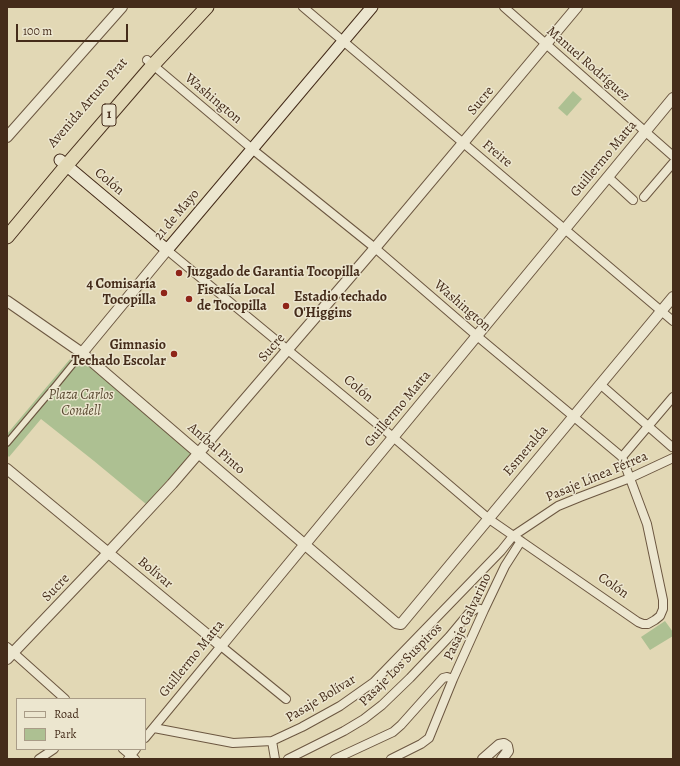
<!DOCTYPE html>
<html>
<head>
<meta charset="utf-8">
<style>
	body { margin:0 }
	#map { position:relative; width:680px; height:766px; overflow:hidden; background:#e2d8b5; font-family:Alegreya,serif }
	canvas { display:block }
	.frame { position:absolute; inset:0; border:8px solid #452c1a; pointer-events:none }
	.legend { position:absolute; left:16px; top:698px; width:130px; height:52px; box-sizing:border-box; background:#ece6cf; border:1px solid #a99c87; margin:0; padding:5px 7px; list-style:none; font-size:12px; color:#452c1a }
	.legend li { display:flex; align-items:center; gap:8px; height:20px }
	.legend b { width:20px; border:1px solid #a99c87 }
	.scale { position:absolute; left:16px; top:24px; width:112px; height:18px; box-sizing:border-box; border:2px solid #452c1a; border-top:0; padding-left:5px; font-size:12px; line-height:14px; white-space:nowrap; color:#452c1a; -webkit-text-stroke:3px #ece6cf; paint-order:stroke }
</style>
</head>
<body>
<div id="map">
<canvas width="680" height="766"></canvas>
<div class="frame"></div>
<ul class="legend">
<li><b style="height:5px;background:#ece6cf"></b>Road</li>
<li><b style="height:11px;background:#adc092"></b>Park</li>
</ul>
<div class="scale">100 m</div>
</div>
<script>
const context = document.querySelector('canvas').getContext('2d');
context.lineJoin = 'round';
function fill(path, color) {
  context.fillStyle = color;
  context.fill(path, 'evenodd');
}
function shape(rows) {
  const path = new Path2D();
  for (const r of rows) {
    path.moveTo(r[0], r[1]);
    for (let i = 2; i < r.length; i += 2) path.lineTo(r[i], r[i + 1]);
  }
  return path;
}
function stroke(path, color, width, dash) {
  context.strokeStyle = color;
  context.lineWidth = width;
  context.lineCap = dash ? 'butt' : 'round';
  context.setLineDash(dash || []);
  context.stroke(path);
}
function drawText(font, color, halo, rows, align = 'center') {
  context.font = font + ' Alegreya,serif';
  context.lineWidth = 3;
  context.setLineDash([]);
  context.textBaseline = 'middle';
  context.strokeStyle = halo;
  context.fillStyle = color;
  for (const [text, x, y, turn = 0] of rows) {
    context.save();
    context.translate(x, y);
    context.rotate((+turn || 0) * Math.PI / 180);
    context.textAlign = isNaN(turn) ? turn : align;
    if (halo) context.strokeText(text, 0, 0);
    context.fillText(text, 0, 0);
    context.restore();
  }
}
fill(shape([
	[573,91,582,99,567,116,558,108],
	[76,352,194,451,146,504,94,461,41,419,9,457,7,455,7,434],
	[665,621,673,632,673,636,650,650,641,637]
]), '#adc092');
const pedestrian = shape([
	[7,443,56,385,82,353]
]);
const minor = shape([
	[303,7,673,321],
	[504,7,673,156],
	[147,60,257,153,375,248,477,336,622,457,647,524,663,600,663,609,660,616,655,620,648,624,643,624,638,622,489,519,393,437,167,250],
	[608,177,633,200],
	[644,197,673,163],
	[600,384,672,447],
	[622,457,673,397],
	[7,647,65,699],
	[154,728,233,743,272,741,302,727,340,706,374,682,501,551,513,536,558,506,580,497,630,478,673,458],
	[145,738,221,646,286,699],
	[272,741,275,759],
	[123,749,135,759],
	[39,759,54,749],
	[128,759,136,749],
	[288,759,344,731,364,719,382,705,410,678,449,637,469,613,474,610,477,608,484,610],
	[335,759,393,732,401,725,443,678,447,677,453,679,484,610,505,566,521,541],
	[391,759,421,744,429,738,453,679]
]);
const tertiary = shape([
	[7,137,122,7],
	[7,301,82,353,396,623,401,624,673,297],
	[82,353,167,250],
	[7,469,221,646,673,98],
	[7,659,108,553,172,484,375,248,577,7],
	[483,759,499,745,504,744,507,746,508,751,502,759]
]);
const secondary = shape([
	[60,160,167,250,372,7]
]);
const trunk = shape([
	[7,237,66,166,153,65,207,7]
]);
stroke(pedestrian, '#6c5741', 8);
stroke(minor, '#6c5741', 10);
stroke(tertiary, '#6c5741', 12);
stroke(secondary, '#452c1a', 13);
stroke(trunk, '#452c1a', 15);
stroke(pedestrian, '#ece6cf', 5.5);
stroke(minor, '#ece6cf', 8);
stroke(tertiary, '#ece6cf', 10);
stroke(secondary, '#ece6cf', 11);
stroke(trunk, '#e2d8b5', 13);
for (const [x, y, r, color] of [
	[179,273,4,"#8f2418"],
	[164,293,4,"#8f2418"],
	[189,299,4,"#8f2418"],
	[286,306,4,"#8f2418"],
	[174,354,4,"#8f2418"]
]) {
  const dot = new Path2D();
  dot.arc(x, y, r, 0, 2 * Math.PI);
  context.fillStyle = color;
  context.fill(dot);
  stroke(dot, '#ece6cf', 1.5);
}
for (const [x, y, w] of [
	[109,115,14]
]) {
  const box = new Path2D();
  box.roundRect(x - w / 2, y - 11, w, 22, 3);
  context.fillStyle = '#ece6cf';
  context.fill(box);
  stroke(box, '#452c1a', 1);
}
drawText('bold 13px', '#452c1a', null, [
	["1",109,115]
]);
drawText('14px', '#452c1a', '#ece6cf', [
	["Manuel Rodríguez",588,64,41],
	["Washington",213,99,40],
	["Sucre",481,101,-50],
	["Avenida Arturo Prat",88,103,-49],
	["Freire",497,154,40],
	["Guillermo Matta",604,159,-50],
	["Colón",109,182,40],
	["21 de Mayo",177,215,-50],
	["Washington",462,306,41],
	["Sucre",272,348,-49],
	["Colón",358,389,40],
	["Guillermo Matta",398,409,-50],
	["Aníbal Pinto",216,449,41],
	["Esmeralda",526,451,-50],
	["Pasaje Línea Férrea",597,477,-23],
	["Bolívar",155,573,40],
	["Colón",613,586,35],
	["Sucre",56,588,-46],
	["Pasaje Galvarino",468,617,-65],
	["Guillermo Matta",192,659,-51],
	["Pasaje Los Suspiros",401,665,-45],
	["Pasaje Bolívar",321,699,-31]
]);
drawText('bold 14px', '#452c1a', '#ece6cf', [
	["Juzgado de Garantia Tocopilla",187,273],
	["4 Comisaría",156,285,"right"],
	["Tocopilla",156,301,"right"],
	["Fiscalía Local",197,291],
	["de Tocopilla",197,307],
	["Estadio techado",294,298],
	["O'Higgins",294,314],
	["Gimnasio",166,346,"right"],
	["Techado Escolar",166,362,"right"]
], 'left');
drawText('italic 14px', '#5a4a32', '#ece6cf', [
	["Plaza Carlos",81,396],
	["Condell",81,412]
]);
</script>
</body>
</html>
